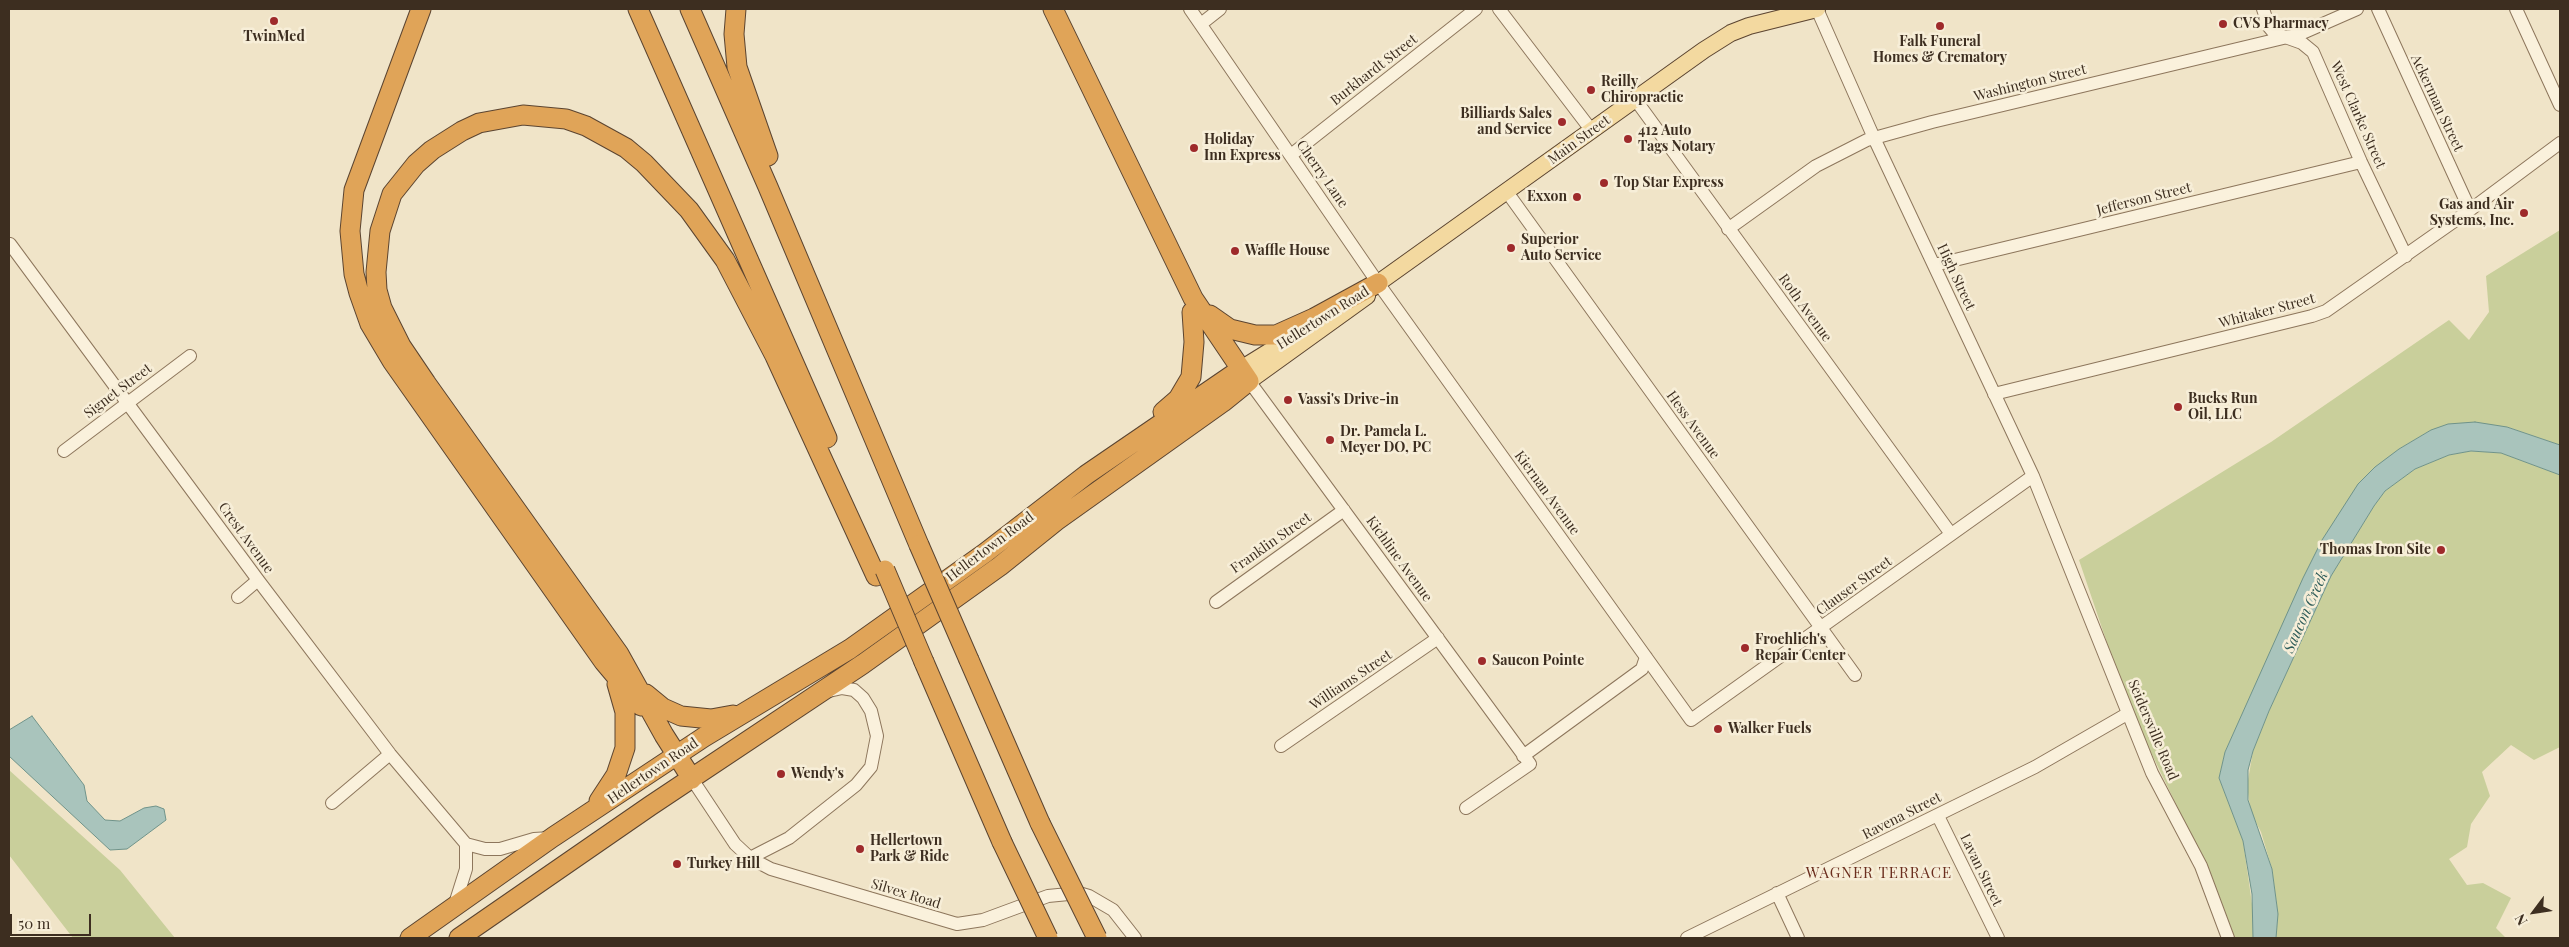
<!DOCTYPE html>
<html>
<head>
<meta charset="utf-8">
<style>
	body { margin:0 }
	#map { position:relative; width:2569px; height:947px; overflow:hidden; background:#f0e4c8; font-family:"Playfair Display",serif }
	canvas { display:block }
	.frame { position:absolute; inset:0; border:10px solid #3d2e20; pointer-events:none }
	.north { position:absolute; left:2509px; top:887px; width:50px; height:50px; -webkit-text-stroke:4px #f7eed8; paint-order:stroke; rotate:239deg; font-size:14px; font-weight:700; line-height:20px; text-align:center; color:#3d2e20 }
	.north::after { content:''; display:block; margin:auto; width:18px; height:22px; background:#3d2e20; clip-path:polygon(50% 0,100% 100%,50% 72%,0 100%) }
	.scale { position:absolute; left:10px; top:914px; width:81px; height:22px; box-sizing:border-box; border:2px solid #3d2e20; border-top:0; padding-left:6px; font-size:15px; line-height:18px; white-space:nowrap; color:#3d2e20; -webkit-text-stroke:4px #f7eed8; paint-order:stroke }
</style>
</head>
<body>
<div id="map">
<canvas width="2569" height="947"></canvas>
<div class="frame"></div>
<div class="north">N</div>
<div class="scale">50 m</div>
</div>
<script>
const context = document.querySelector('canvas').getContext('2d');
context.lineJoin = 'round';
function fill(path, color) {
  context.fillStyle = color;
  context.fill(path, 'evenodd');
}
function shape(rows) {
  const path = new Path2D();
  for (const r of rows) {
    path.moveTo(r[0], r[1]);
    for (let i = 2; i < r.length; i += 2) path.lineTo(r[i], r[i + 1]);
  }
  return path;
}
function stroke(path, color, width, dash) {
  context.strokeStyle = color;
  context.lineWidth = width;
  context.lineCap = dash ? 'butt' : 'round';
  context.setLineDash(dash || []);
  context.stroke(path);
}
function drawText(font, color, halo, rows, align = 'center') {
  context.font = font + ' "Playfair Display",serif';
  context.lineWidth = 5;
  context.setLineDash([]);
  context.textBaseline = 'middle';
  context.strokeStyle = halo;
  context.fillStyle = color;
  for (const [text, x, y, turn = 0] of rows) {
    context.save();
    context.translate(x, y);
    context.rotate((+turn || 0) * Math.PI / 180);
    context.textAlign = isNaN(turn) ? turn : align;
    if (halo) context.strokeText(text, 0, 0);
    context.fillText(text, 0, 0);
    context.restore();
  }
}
fill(shape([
	[2560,230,2560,445,2507,427,2431,430,2399,449,2322,540,2225,752,2219,778,2243,841,2254,918,2253,938,2233,938,2204,862,2128,705,2079,560,2271,442,2449,320,2469,340,2489,312,2486,276],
	[2471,451,2501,453,2560,475,2560,747,2534,760,2511,745,2482,772,2490,796,2471,824,2467,847,2449,859,2467,885,2483,883,2511,898,2496,928,2506,938,2276,938,2278,914,2272,869,2261,832,2251,813,2247,786,2253,751,2269,711,2331,576,2374,506,2385,491,2415,469,2449,455],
	[9,770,120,870,175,938,73,938,9,855]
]), '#c9cf9b');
const water = shape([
	[2475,422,2507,427,2560,445,2560,475,2501,453,2471,451,2449,455,2415,469,2385,491,2374,506,2331,576,2269,711,2253,751,2248,770,2248,800,2272,869,2278,914,2276,938,2253,938,2252,894,2243,841,2219,778,2225,752,2303,578,2322,540,2358,484,2375,467,2399,449,2431,430,2448,424,2475,422],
	[32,716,84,785,87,801,105,820,120,821,144,808,156,806,164,809,166,820,127,849,110,850,9,756,9,730,32,716]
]);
fill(water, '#a9c4bc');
stroke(water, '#6f938a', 1);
const minor = shape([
	[1190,9,1378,283,1691,720,2033,476],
	[1499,9,1592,131],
	[1817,9,1874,138,2033,476,2152,773,2201,866,2228,938],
	[2263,9,2269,27,2274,33,2302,43,2313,52,2361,162,2406,256],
	[2378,9,2470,210],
	[2516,9,2560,105],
	[1201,24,1220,9],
	[1635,99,1951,534],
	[1291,155,1476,9],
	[1507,192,1855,675],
	[1728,229,1816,166,1867,140,1932,122,2300,34,2357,9],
	[10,244,258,580,390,754,466,844,485,849,500,849,534,839,550,838],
	[1934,265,2361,162],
	[1249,381,1530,764,1466,808],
	[1994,394,2312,316,2326,311,2470,210,2560,143],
	[64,451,190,356],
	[238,597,258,580],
	[1216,602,1344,510],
	[1281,746,1438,638],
	[1523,756,1642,669,1646,657],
	[692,779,735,844,750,858,771,869,957,924,983,920,1048,896,1079,893,1089,896,1113,910,1135,938],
	[332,803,390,754],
	[1938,816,1998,938],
	[750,858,789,838,856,785,871,767,877,736,871,711,863,698,854,690,842,688,829,691],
	[1777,893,1798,938],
	[454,907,466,869,466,844],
	[1687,938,2035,767,2127,714]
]);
const major = shape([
	[1367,291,1704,50,1731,33,1749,26,1817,9],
	[1241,369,1304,330],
	[1249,381,1367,296]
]);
const highway = shape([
	[421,9,354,190,350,231,354,274,359,293,370,324,392,361,604,662,641,706],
	[638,9,827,438],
	[690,9,768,187,919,545],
	[736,9,734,34,737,67,768,156],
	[1210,315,1230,329,1255,335,1276,335,1314,318,1378,283],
	[1163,412,1178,399,1191,377,1194,342,1192,312],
	[969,660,1040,823],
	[924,662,1002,842],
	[646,694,663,708,681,716,711,719,733,715],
	[692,779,664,735,619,654,426,383,401,346,382,308,377,290,376,272,380,231,392,194,416,164,432,150,462,131,479,123,523,115,566,119,586,126,626,148,644,163,689,210,725,260,775,356,876,576],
	[599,801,616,775,625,748,625,712,617,684],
	[410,938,553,837,704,737,850,649,985,553,1086,475,1241,369],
	[459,938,650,806,863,664,1000,566,1056,521,1223,402,1249,381,1193,298,1053,9]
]);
stroke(minor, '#8d765c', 14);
stroke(major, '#5b4430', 18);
stroke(highway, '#5b4430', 21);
stroke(minor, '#faf1dc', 12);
stroke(major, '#f3d9a0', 16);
stroke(highway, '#e0a458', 19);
const highwayBridge = shape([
	[919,545,969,660],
	[885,570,924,662],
	[1040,823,1097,938],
	[1002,842,1048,938]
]);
stroke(highwayBridge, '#5b4430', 21, []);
stroke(highwayBridge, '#e0a458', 19);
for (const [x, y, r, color] of [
	[274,21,5,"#9e2a2b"],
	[2223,24,5,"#9e2a2b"],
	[1940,26,5,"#9e2a2b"],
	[1591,90,5,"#9e2a2b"],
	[1562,122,5,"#9e2a2b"],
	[1628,139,5,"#9e2a2b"],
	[1194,148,5,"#9e2a2b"],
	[1604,183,5,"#9e2a2b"],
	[1577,197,5,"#9e2a2b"],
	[2524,213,5,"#9e2a2b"],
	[1511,248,5,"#9e2a2b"],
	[1235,251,5,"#9e2a2b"],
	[1288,400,5,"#9e2a2b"],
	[2178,407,5,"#9e2a2b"],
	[1330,440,5,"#9e2a2b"],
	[2441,550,5,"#9e2a2b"],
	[1745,648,5,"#9e2a2b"],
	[1482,661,5,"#9e2a2b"],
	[1718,729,5,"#9e2a2b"],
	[781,774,5,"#9e2a2b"],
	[860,849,5,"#9e2a2b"],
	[677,864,5,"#9e2a2b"]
]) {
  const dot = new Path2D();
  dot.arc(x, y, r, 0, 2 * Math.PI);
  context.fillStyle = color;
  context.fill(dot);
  stroke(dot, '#f7eed8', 2);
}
drawText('bold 14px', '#3d2e20', '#f7eed8', [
	["CVS Pharmacy",2233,24],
	["TwinMed",274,37,"center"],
	["Falk Funeral",1940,42,"center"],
	["Homes & Crematory",1940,58,"center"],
	["Reilly",1601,82],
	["Chiropractic",1601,98],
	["Billiards Sales",1552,114,"right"],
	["and Service",1552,130,"right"],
	["412 Auto",1638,131],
	["Tags Notary",1638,147],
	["Holiday",1204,140],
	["Inn Express",1204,156],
	["Top Star Express",1614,183],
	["Exxon",1567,197,"right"],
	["Gas and Air",2514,205,"right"],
	["Systems, Inc.",2514,221,"right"],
	["Superior",1521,240],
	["Auto Service",1521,256],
	["Waffle House",1245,251],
	["Bucks Run",2188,399],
	["Oil, LLC",2188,415],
	["Vassi's Drive-in",1298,400],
	["Dr. Pamela L.",1340,432],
	["Meyer DO, PC",1340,448],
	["Thomas Iron Site",2431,550,"right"],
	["Froehlich's",1755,640],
	["Repair Center",1755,656],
	["Saucon Pointe",1492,661],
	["Walker Fuels",1728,729],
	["Wendy's",791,774],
	["Hellertown",870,841],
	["Park & Ride",870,857],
	["Turkey Hill",687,864]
], 'left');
drawText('14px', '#3d2e20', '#f7eed8', [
	["Burkhardt Street",1374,70,-38],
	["Washington Street",2030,83,-14],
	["Ackerman Street",2437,103,65],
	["West Clarke Street",2358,115,66],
	["Main Street",1579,140,-36],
	["Cherry Lane",1322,174,55],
	["Jefferson Street",2144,199,-14],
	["High Street",1956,277,65],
	["Roth Avenue",1805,308,54],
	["Whitaker Street",2267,311,-15],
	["Hellertown Road",1323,318,-32],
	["Signet Street",118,391,-37],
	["Hess Avenue",1693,425,54],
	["Kiernan Avenue",1547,493,54],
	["Crest Avenue",246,538,54],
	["Franklin Street",1271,543,-35],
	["Hellertown Road",990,547,-37],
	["Kichline Avenue",1399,559,54],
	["Clauser Street",1854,586,-36],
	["Williams Street",1351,680,-34],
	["Seidersville Road",2153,730,67],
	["Hellertown Road",653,771,-34],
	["Ravena Street",1902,816,-27],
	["Lavan Street",1981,870,64],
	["Silvex Road",906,894,17]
]);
drawText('italic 15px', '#2f5d5a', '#f7eed8', [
	["Saucon Creek",2306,612,-66]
]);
context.letterSpacing = '1px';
drawText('15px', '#6b2e1e', '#f7eed8', [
	["WAGNER TERRACE",1879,873]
]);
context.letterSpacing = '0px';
</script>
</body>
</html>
